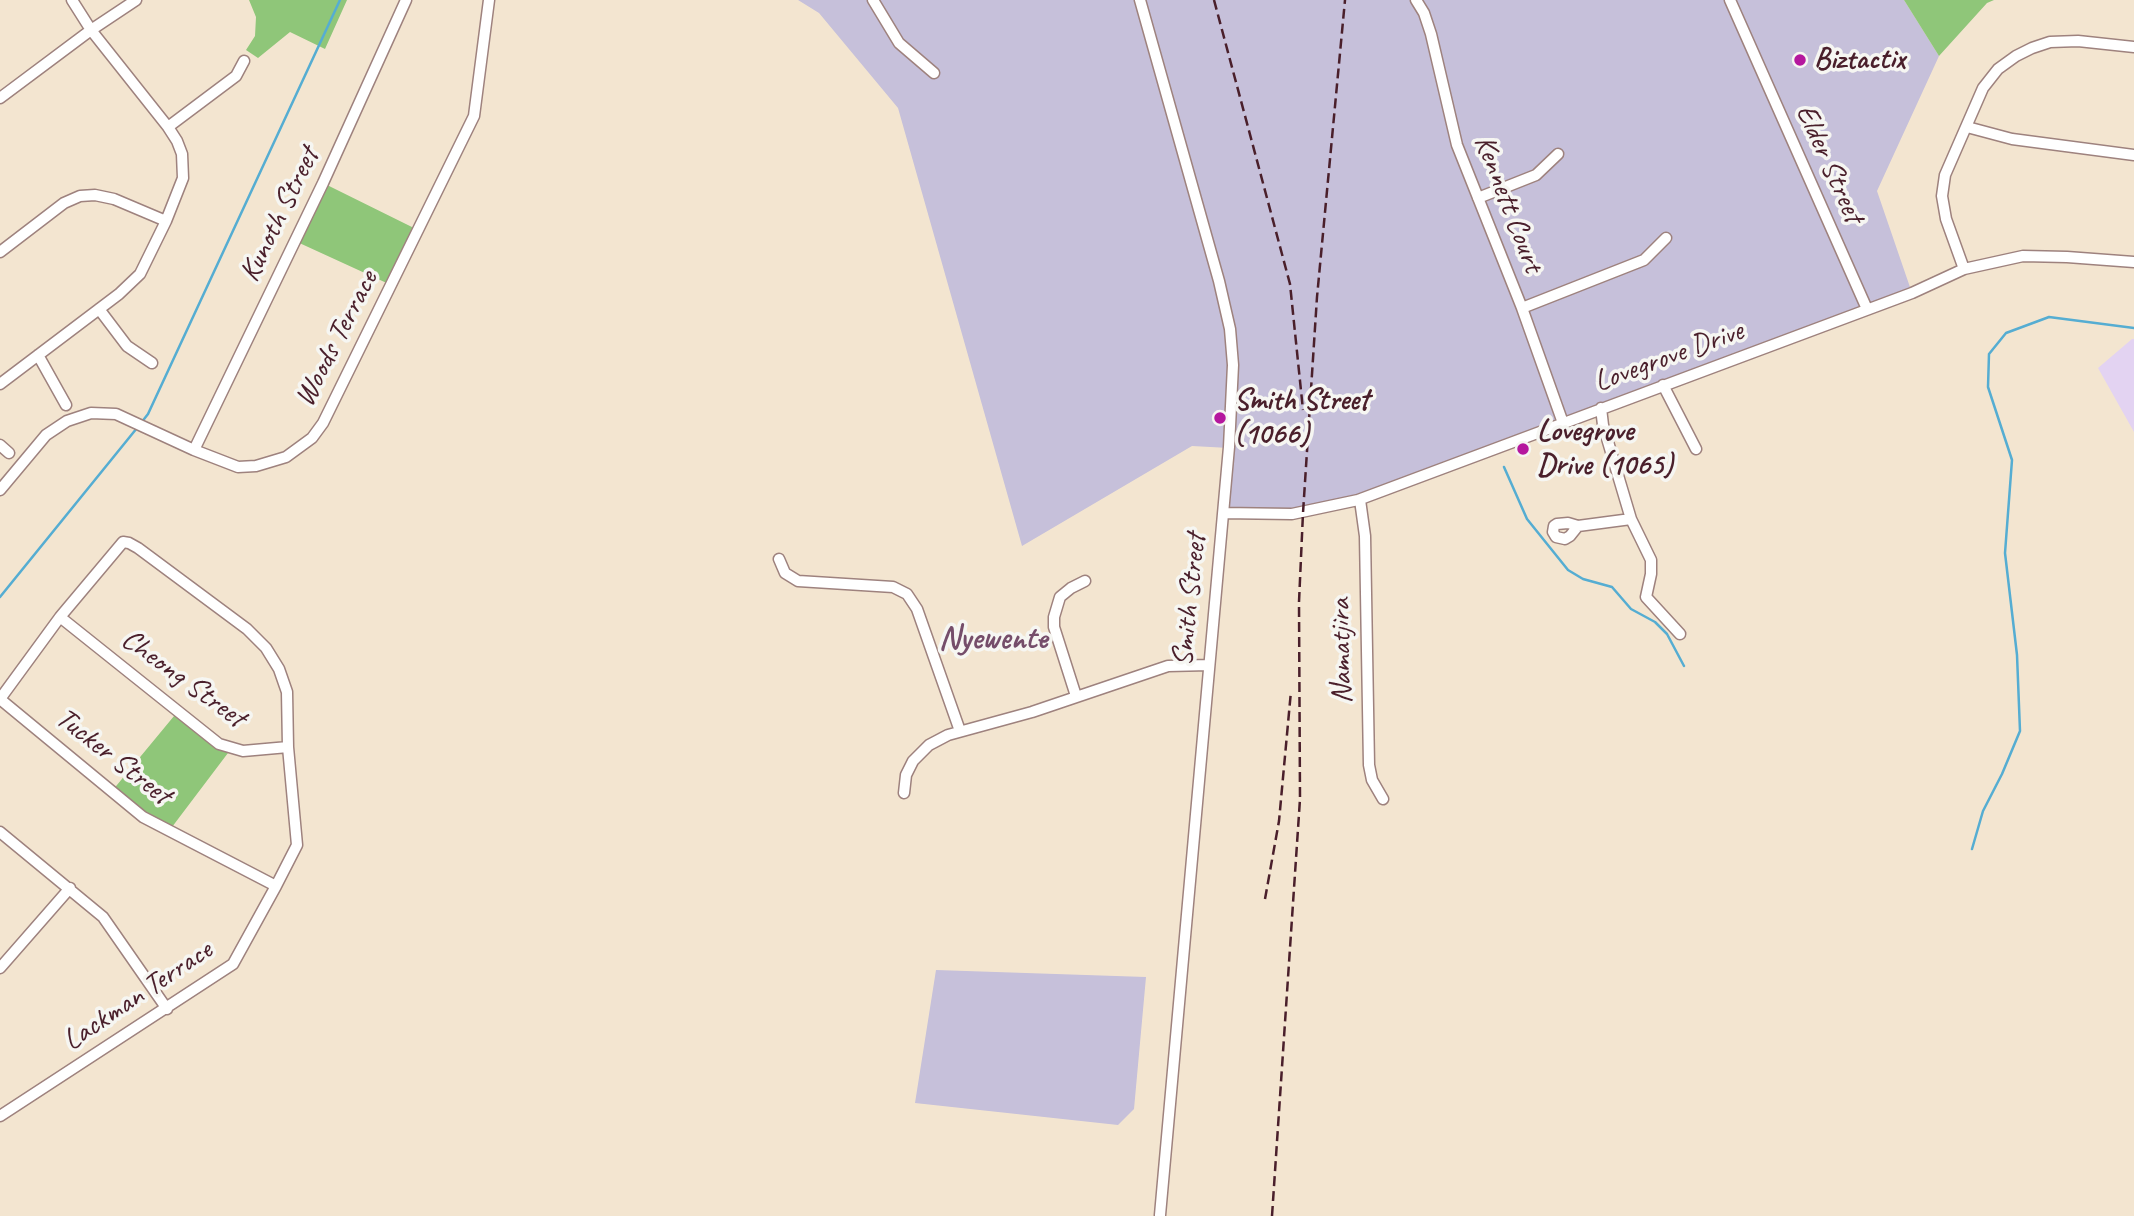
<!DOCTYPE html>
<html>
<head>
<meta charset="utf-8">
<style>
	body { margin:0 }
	canvas { display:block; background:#f3e5d0 }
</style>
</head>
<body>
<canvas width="2134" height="1216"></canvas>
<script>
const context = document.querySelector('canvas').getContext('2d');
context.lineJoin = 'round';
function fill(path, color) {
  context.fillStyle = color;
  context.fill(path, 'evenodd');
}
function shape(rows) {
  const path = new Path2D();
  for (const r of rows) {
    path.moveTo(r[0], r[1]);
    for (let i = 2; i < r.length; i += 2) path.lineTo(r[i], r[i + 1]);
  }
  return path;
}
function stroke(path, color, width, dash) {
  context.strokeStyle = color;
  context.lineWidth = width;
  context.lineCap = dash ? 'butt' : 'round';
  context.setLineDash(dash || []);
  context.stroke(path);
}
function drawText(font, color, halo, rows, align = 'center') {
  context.font = font + ' Caveat,sans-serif';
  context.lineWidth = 7;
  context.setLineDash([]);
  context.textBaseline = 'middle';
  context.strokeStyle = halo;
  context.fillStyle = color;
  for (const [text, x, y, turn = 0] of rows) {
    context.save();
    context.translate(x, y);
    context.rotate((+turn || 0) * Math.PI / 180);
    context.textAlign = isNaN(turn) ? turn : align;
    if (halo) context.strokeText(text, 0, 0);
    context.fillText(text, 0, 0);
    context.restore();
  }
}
fill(shape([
	[2132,339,2134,339,2134,432,2098,368]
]), '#e3d3f2');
fill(shape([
	[798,0,1904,0,1939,56,1877,191,1912,293,1601,408,1313,511,1223,513,1229,448,1192,446,1022,546,898,108,819,13],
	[936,970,1146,977,1134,1109,1118,1125,915,1103]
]), '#c6c0da');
fill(shape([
	[249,0,347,0,325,49,290,32,258,58,246,50,255,36,256,17],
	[1904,0,1994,0,1987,3,1939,56],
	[323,183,418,230,391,285,295,241],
	[179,710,231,749,169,831,112,791]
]), '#8fc679');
stroke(shape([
	[141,423,148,414,340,0],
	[1504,467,1527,519,1568,570,1583,579,1612,587,1631,609,1655,622,1667,634,1684,666],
	[0,597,137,428],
	[1972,849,1983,811,2002,774,2020,731,2017,655,2005,553,2012,460,1988,387,1989,354,2006,333,2049,317,2134,328]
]), '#55add2', 2.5);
const minor = shape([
	[873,0,899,43,934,73],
	[1140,0,1219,281,1230,329,1233,365,1229,447,1160,1215],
	[1416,0,1424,13,1431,34,1457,145,1522,308,1563,423],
	[1730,0,1867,309],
	[0,98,91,30,136,0],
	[168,127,236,76,244,61],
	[1967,127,2012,139,2134,155],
	[1478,198,1536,175,1558,154],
	[0,252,64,203,80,196,95,195,114,199,166,221],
	[1964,269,1946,219,1942,196,1945,175,1983,88,1998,69,2016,56,2032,48,2050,42,2078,41,2134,47],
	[1522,308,1644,260,1666,238],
	[99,309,127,346,152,363],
	[38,355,66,405],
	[0,384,119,294,140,274,166,221,183,178,182,154,177,141,168,127,91,30,72,0],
	[1663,385,1696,449],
	[1601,408,1603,425,1631,519,1651,560,1651,574,1646,597,1680,634],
	[0,445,9,453],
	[194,450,323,183,406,0],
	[0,490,46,435,67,421,91,413,116,414,194,450,238,467,256,466,286,457,312,438,323,423,474,116,489,0],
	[1360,500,1365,536,1369,765,1372,780,1383,799],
	[1223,513,1292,514,1358,500,1912,293,1964,269,2023,256,2067,257,2134,262],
	[1578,526,1570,536,1565,539,1556,537,1553,532,1554,526,1557,524,1568,523,1578,526,1631,519],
	[779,559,785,573,798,581,893,587,907,594,917,609,960,731],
	[60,617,219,744,243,751,288,747],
	[1076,696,1054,627,1054,617,1060,597,1071,588,1085,581],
	[904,793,906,775,913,761,929,745,948,735,1032,712,1168,666,1209,665],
	[0,832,103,917,167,1009],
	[0,968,70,888],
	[0,1116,233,964,276,886,297,845,288,747,287,692,279,669,266,648,247,629,138,548,129,543,123,542,60,617,0,699,143,817,276,886]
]);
stroke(minor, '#9e827e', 13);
stroke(minor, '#fff', 10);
stroke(shape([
	[1214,0,1290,284,1303,410],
	[1265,899,1279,821,1291,691],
	[1272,1216,1300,799,1299,602,1303,513,1317,297,1345,0]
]), '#4a1f2b', 2.5, [10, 5]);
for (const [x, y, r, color] of [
	[1800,60,7,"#b5179e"],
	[1220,418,7,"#b5179e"],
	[1523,449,7,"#b5179e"]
]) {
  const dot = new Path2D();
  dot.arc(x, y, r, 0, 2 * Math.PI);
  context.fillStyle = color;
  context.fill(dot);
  stroke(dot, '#f6f6f2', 2.5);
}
drawText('bold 30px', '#4a1f2b', '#f6f6f2', [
	["Biztactix",1814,60],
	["Smith Street",1234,401],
	["(1066)",1234,435],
	["Lovegrove",1537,432],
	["Drive (1065)",1537,466]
], 'left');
drawText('30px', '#4a1f2b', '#f6f6f2', [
	["Elder Street",1829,164,66],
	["Kennett Court",1508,204,69],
	["Kunoth Street",280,215,-64],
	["Woods Terrace",337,339,-63],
	["Lovegrove Drive",1669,357,-20],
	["Smith Street",1190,600,-84],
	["Namatjira",1342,651,-91],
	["Cheong Street",183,679,36],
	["Tucker Street",113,757,38],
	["Lackman Terrace",138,996,-34]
]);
drawText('bold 33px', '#754d6a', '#f6f6f2', [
	["Nyewente",993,639]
]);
</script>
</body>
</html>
